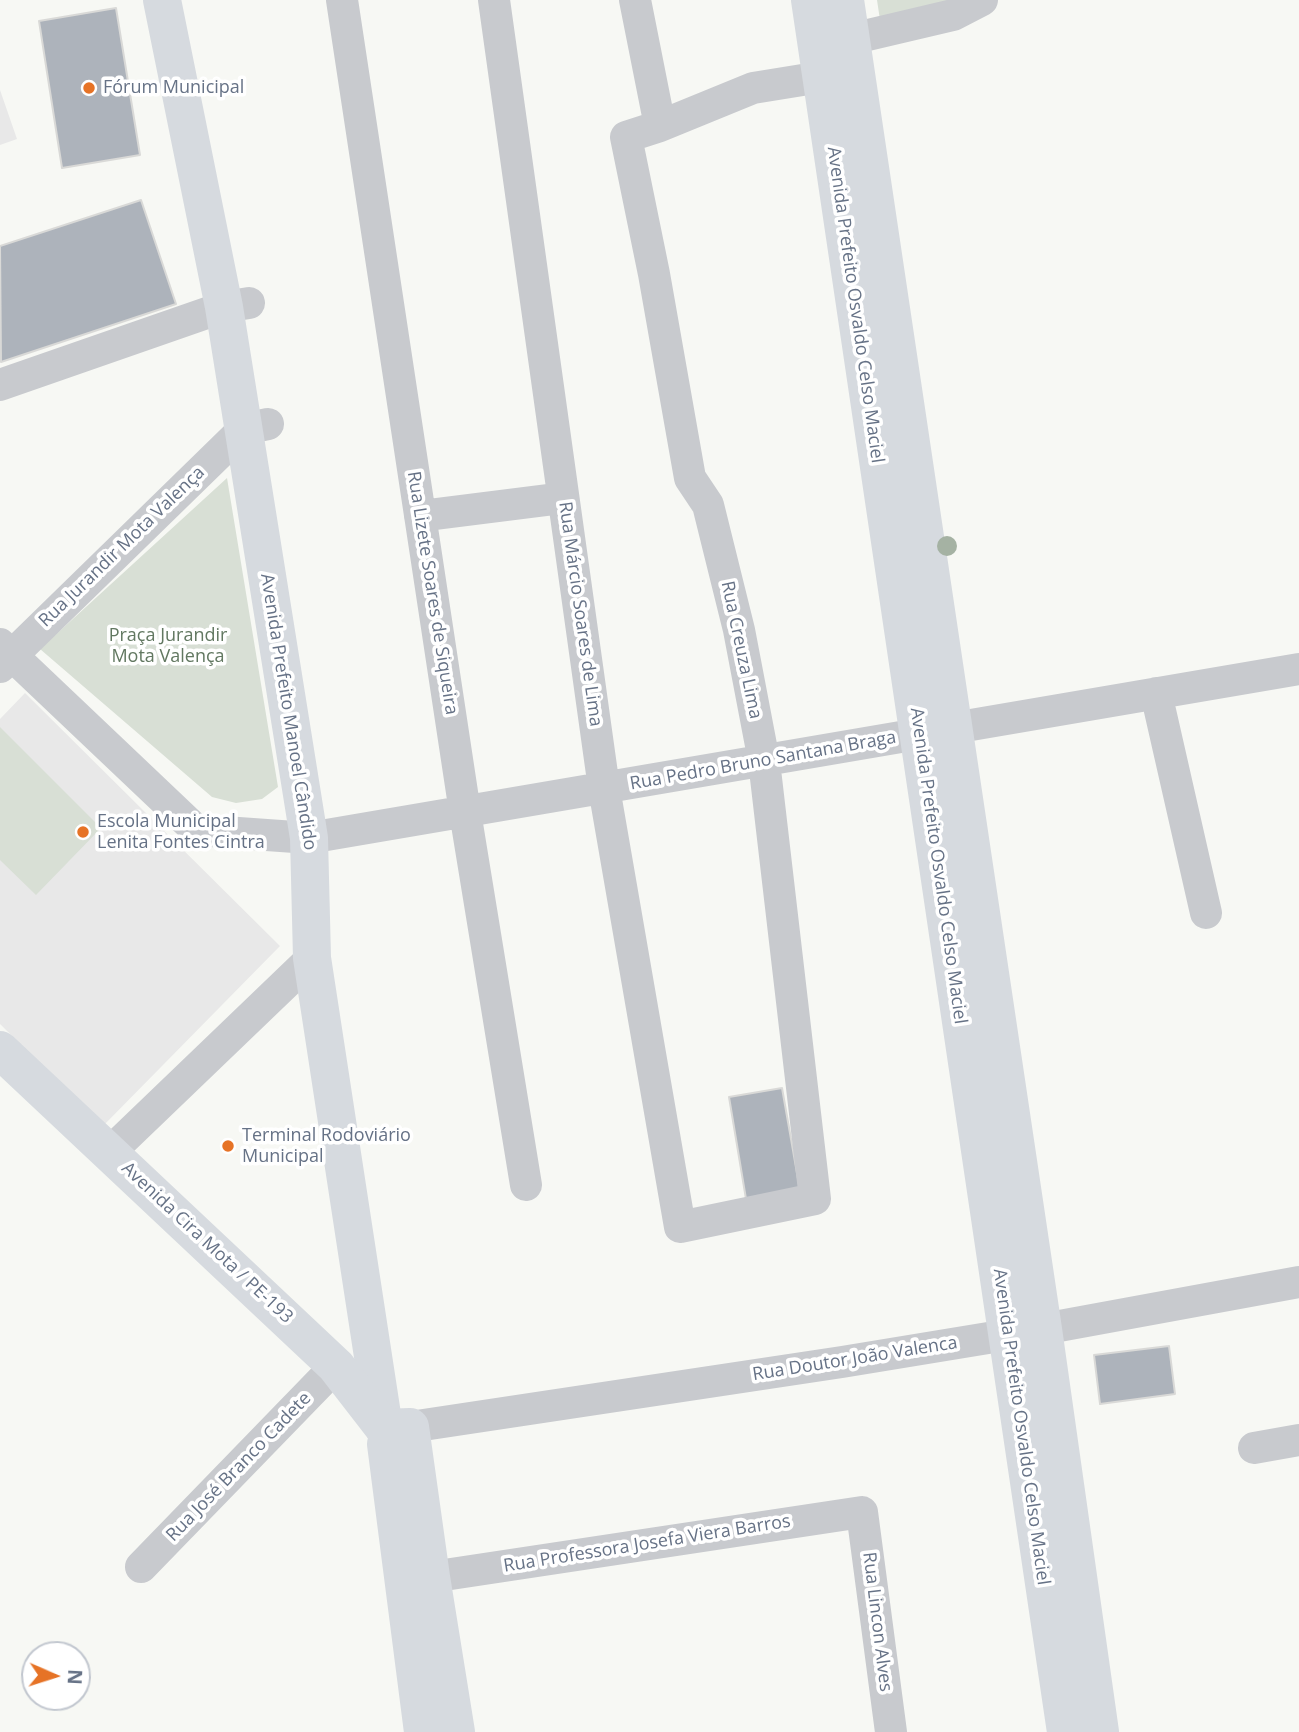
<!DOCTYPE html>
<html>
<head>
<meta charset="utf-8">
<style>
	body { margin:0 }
	#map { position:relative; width:1299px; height:1732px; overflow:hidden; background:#f7f8f4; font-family:"Open Sans",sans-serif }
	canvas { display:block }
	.north { position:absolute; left:21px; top:1641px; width:70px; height:70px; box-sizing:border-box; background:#fff; border:2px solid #c2c7cf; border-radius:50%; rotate:93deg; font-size:19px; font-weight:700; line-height:28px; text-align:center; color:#667286 }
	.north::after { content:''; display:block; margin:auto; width:24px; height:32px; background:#e67326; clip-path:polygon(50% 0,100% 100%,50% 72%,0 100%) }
</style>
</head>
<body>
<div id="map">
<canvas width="1299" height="1732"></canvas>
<div class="north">N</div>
</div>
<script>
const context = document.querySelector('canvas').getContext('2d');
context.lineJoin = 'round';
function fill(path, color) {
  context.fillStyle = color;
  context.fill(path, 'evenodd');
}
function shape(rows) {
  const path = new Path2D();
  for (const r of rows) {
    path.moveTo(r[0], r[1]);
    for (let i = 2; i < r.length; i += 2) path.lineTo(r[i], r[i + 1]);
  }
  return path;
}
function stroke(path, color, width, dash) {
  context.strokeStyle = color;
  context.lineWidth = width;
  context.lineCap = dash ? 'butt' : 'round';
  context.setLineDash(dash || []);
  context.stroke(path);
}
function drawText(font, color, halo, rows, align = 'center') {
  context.font = font + ' "Open Sans",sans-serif';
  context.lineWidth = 7;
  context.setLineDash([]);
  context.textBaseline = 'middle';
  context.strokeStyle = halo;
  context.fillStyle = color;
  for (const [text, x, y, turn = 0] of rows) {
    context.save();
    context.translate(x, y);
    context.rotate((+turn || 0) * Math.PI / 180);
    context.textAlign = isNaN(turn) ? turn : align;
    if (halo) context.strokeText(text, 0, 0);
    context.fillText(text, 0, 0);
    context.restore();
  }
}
fill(shape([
	[0,90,17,139,0,145],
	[25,693,280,946,103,1126,0,1024,0,719]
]), '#e8e8e8');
fill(shape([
	[877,0,949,0,880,20],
	[227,478,278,787,262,799,236,803,212,797,40,649],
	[0,727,101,828,36,895,0,860]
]), '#d8dfd5');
const building = shape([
	[116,8,140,155,62,168,39,21,116,8],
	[141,200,176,304,1,362,0,246,141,200],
	[782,1088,800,1190,746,1199,729,1097,782,1088],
	[1169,1346,1175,1394,1100,1404,1094,1355,1169,1346]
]);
fill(building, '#adb3bb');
stroke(building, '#d9d9d7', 2);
stroke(shape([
	[342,0,465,812,526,1185],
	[494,0,604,788,680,1227,815,1199,764,761,739,630,708,505,690,478,654,274,626,137,660,126,635,0],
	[851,39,953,15,982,0],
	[660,126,753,88,821,77],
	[0,385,224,307,249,303],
	[420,516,563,498],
	[0,644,196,830,309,838,1299,669],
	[0,667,244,429,268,424],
	[1156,693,1206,913],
	[110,1152,312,958],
	[410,1427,842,1362,1043,1329,1299,1282],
	[1254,1448,1299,1440],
	[141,1567,336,1366],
	[431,1577,862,1512,891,1732]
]), '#c8cace', 32);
stroke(shape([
	[162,0,224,307,309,838,312,958,384,1428],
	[810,0,1066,1732],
	[845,0,1043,1329,1100,1732]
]), '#d6dadf', 38);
stroke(shape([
	[0,1050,336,1366,384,1428,410,1427,431,1577,456,1732],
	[386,1444,423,1732]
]), '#d6dadf', 38);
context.fillStyle = '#a5b2a3';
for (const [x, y] of [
	[947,546]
]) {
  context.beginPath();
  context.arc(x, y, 10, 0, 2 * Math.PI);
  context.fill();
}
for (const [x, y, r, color] of [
	[89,88,7,"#e67326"],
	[83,832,7,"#e67326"],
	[228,1146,7,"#e67326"]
]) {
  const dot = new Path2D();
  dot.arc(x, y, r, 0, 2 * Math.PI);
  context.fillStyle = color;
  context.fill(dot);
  stroke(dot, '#fff', 2.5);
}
drawText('18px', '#667286', '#fff', [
	["Fórum Municipal",103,88],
	["Escola Municipal",97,822],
	["Lenita Fontes Cintra",97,843],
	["Terminal Rodoviário",242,1136],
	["Municipal",242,1157]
], 'left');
drawText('18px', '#667286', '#fff', [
	["Avenida Prefeito Osvaldo Celso Maciel",855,305,82],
	["Rua Jurandir Mota Valença",122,547,-44],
	["Rua Lizete Soares de Siqueira",432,593,81],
	["Rua Márcio Soares de Lima",580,614,82],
	["Rua Creuza Lima",741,650,78],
	["Avenida Prefeito Manoel Cândido",288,712,81],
	["Rua Pedro Bruno Santana Braga",763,761,-10],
	["Avenida Prefeito Osvaldo Celso Maciel",938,866,82],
	["Avenida Cira Mota / PE-193",207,1243,43],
	["Rua Doutor João Valenca",855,1359,-9],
	["Avenida Prefeito Osvaldo Celso Maciel",1021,1427,82],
	["Rua José Branco Cadete",239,1467,-46],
	["Rua Professora Josefa Viera Barros",647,1544,-9],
	["Rua Lincon Alves",877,1622,83]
]);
drawText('18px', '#627861', '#fff', [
	["Praça Jurandir",168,636],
	["Mota Valença",168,657]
]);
</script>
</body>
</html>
